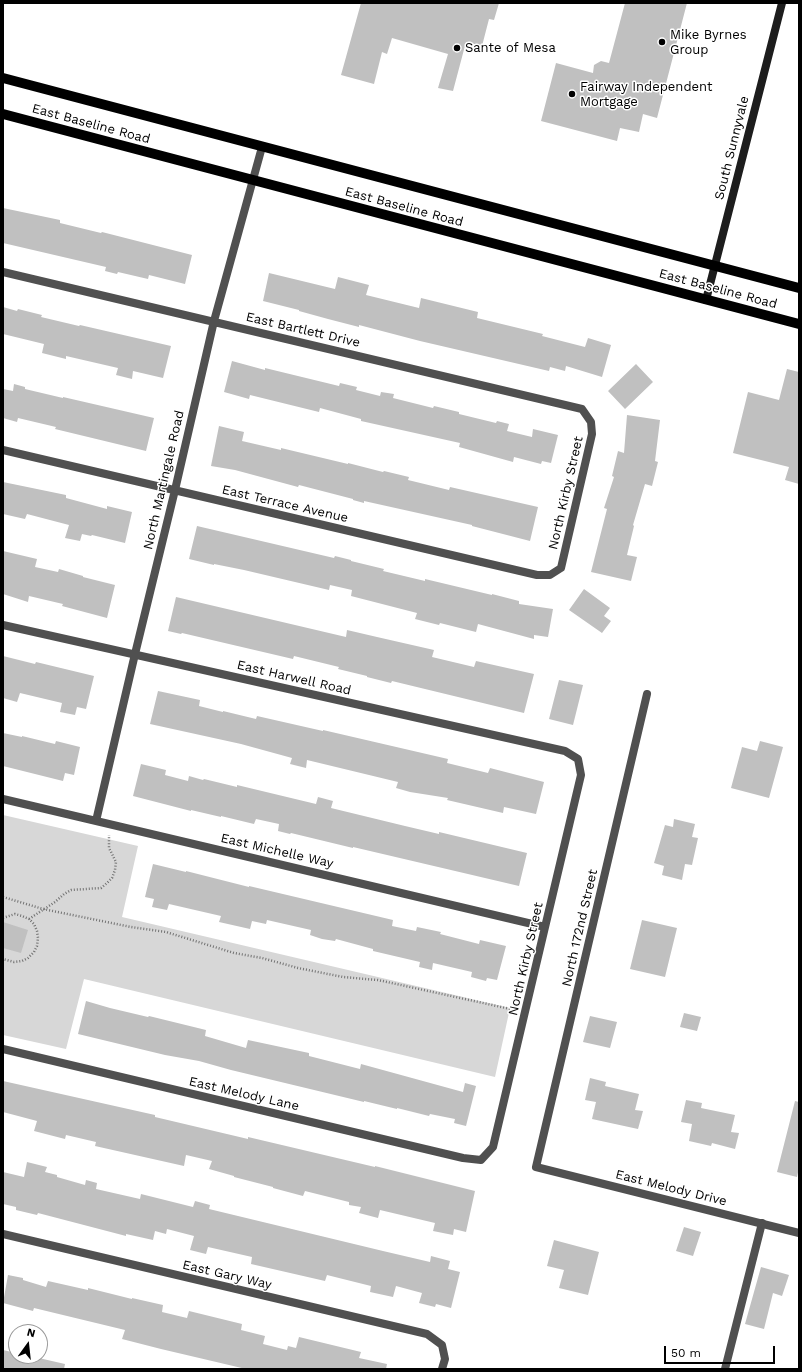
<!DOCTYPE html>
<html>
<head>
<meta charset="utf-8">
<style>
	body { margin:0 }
	#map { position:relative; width:802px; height:1372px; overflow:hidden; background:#fff; font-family:"Work Sans",sans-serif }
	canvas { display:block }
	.frame { position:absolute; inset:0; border:4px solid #000; pointer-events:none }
	.north { position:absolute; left:8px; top:1324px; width:40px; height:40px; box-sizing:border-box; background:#fff; border:1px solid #999; border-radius:50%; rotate:15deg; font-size:11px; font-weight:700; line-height:16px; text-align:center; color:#000 }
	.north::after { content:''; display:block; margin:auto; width:14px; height:18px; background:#000; clip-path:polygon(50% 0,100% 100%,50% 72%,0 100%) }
	.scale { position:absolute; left:664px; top:1346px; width:111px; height:18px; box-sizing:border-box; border:2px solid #000; border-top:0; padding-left:5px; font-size:12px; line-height:14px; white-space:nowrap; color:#000; -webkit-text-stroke:3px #fff; paint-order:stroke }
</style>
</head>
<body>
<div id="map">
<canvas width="802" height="1372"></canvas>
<div class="frame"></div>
<div class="north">N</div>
<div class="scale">50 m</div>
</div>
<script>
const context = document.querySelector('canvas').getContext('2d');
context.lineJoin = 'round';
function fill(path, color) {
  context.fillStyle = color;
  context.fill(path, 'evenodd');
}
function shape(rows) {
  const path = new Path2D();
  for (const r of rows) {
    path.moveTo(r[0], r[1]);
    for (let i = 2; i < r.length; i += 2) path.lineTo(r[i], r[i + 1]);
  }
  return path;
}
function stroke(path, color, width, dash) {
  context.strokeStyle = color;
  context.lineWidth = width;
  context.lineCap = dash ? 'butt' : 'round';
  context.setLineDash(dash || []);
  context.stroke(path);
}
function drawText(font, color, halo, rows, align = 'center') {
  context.font = font + ' "Work Sans",sans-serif';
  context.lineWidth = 3;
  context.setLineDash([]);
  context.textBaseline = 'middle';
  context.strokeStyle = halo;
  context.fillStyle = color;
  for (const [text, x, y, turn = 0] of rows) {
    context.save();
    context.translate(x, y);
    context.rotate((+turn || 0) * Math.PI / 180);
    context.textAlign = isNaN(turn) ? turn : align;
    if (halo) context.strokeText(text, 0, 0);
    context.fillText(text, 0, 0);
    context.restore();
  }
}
fill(shape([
	[3,815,138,846,122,917,510,1008,495,1077,84,979,66,1049,3,1035]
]), '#d7d7d7');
fill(shape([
	[361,3,499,3,494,20,489,19,482,46,466,42,453,91,438,88,448,54,392,38,387,54,382,52,374,84,341,75],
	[625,3,687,3,657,118,643,114,639,132,620,128,617,141,541,121,556,63,593,73,594,65,601,61,609,63],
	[3,208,60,220,60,223,101,233,102,232,192,255,185,284,149,275,148,279,118,272,117,274,105,271,106,267,3,243],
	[269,273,335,289,338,277,369,285,366,295,419,308,421,298,478,312,477,318,543,334,542,336,585,347,588,338,611,345,602,377,566,366,565,371,550,367,549,371,420,341,359,325,359,327,328,319,299,311,299,310,263,301],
	[3,307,17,311,18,309,42,315,41,317,79,326,80,325,171,346,163,378,133,371,132,379,116,375,118,368,66,356,66,359,42,353,44,344,3,334],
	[232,361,265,370,265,368,339,386,340,383,357,387,356,390,380,396,381,392,394,394,393,398,433,408,434,406,459,412,459,414,496,423,497,421,509,424,507,431,532,437,533,429,558,435,551,463,542,461,541,464,514,457,513,462,459,447,460,443,361,421,361,419,320,408,319,412,250,395,249,399,224,392],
	[636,364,653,382,625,409,608,391],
	[787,369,799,372,799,484,785,480,789,467,733,453,748,392,779,400],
	[14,384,25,387,25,389,63,398,63,397,154,418,146,451,55,429,56,427,18,418,17,422,3,418,3,389,13,391],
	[627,415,660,420,655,461,658,462,652,486,645,484,633,525,634,526,627,555,637,557,631,581,591,572,607,509,604,508,614,477,612,476,618,451,624,453],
	[219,426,244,432,242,441,281,450,281,448,348,464,348,463,383,472,384,471,409,477,408,480,449,490,450,487,538,507,530,541,472,526,472,525,364,501,364,503,353,500,353,499,299,485,298,487,235,470,211,466],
	[3,482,66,495,66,498,107,509,107,506,132,512,125,543,92,535,91,536,82,534,80,541,65,538,69,525,27,514,25,519,3,514],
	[197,526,334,558,335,556,351,560,351,561,384,569,383,571,425,581,425,579,492,595,492,594,519,601,519,604,553,609,548,637,534,635,534,639,478,624,476,632,440,623,439,625,415,619,417,613,351,596,352,590,330,585,329,590,244,570,214,564,214,565,189,559],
	[3,551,37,559,35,567,58,572,59,569,83,576,83,577,115,585,107,618,62,606,63,604,29,596,28,602,3,594],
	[584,589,610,608,604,616,611,621,602,633,569,610],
	[176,597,346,637,347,630,377,637,434,650,432,657,474,667,476,661,534,674,524,713,392,681,391,683,367,677,367,676,338,669,339,667,294,656,293,659,182,633,181,634,168,631],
	[3,656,35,664,36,662,94,676,86,709,77,707,75,715,60,712,62,703,20,693,17,702,3,698],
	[559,680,583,685,573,725,549,719],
	[158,691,200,700,199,706,223,712,223,711,256,719,257,716,323,731,323,730,448,759,447,763,488,773,490,768,544,782,536,814,504,807,503,813,447,800,448,798,410,792,396,788,398,782,307,760,306,768,290,764,292,758,241,744,150,724],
	[3,733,22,737,22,736,55,744,56,741,80,747,74,775,65,773,63,781,3,766],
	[760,741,783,747,769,798,731,788,742,747,757,751],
	[141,764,166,770,165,775,188,781,189,776,203,780,204,779,237,787,237,785,316,804,318,797,333,801,331,808,405,826,439,834,439,832,527,853,519,886,353,847,353,848,291,833,290,834,278,831,279,824,256,819,254,824,221,816,221,817,191,810,191,811,133,796],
	[674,819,695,824,692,837,698,838,692,865,685,864,682,880,662,875,664,866,654,863,665,825,673,827],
	[153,864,186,872,186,871,249,887,249,886,393,920,392,926,416,931,417,927,441,932,440,934,479,944,480,940,506,946,497,980,487,978,486,981,471,977,472,972,433,963,432,970,419,967,420,962,373,951,373,949,336,939,335,941,322,939,310,935,311,930,267,920,266,924,252,921,250,929,219,922,221,916,169,904,167,910,152,907,154,899,145,897],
	[642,920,677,928,665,977,630,969],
	[3,922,28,930,21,953,3,948],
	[86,1001,110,1008,148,1017,149,1016,206,1030,205,1036,246,1048,248,1040,309,1053,309,1056,360,1069,361,1064,463,1092,465,1083,476,1086,466,1126,454,1123,455,1119,430,1114,429,1116,397,1108,397,1109,364,1101,364,1102,231,1070,199,1061,165,1055,78,1034],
	[684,1013,701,1017,697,1031,680,1027],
	[590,1016,617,1022,610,1048,583,1042],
	[590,1078,606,1082,605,1086,639,1094,635,1110,643,1111,638,1129,592,1119,596,1102,585,1100],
	[3,1081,155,1115,155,1117,248,1139,248,1137,375,1167,375,1166,475,1191,466,1232,454,1229,453,1235,433,1231,435,1223,380,1210,378,1218,359,1213,361,1207,349,1205,349,1202,305,1191,303,1196,273,1188,273,1187,234,1177,234,1176,209,1169,212,1161,186,1155,184,1166,95,1146,96,1142,66,1135,65,1139,34,1131,37,1121,3,1112],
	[686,1100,702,1103,701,1108,735,1115,731,1132,739,1133,735,1149,712,1143,711,1146,689,1141,692,1124,681,1122],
	[795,1101,799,1102,799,1168,797,1177,777,1172],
	[27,1162,47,1167,45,1172,57,1175,57,1177,85,1185,86,1180,97,1183,96,1189,140,1199,141,1194,193,1207,195,1201,210,1205,209,1209,383,1251,430,1262,431,1256,450,1261,448,1269,460,1272,451,1308,436,1304,435,1307,419,1303,422,1293,396,1286,393,1297,370,1292,371,1286,327,1275,325,1281,251,1264,252,1257,208,1247,206,1254,190,1250,194,1236,167,1229,166,1234,155,1231,153,1240,126,1234,126,1236,38,1213,37,1215,16,1210,16,1207,3,1204,3,1172,24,1177],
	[684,1227,701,1232,693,1256,676,1251],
	[554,1240,599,1252,588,1295,559,1288,564,1270,547,1266],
	[761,1267,789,1275,782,1296,773,1293,764,1329,745,1324],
	[8,1275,23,1278,23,1280,46,1287,48,1281,88,1290,88,1288,132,1299,132,1298,163,1305,162,1312,187,1318,189,1311,242,1324,241,1330,265,1336,263,1344,287,1350,288,1346,296,1348,299,1337,361,1352,359,1358,387,1364,386,1369,246,1369,161,1349,122,1339,125,1330,34,1308,33,1311,3,1303],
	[3,1350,16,1353,16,1356,30,1356,65,1364,64,1369,3,1369]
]), '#c0c0c0');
stroke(shape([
	[3,897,43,909,131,927,166,932,234,953,262,958,298,968,343,977,378,980,515,1010],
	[3,918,15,914,22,916,29,919,34,924,37,931,38,938,37,946,34,952,28,958,22,961,14,962,3,959],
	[29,919,55,902,64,894,71,890,101,888,107,883,112,878,115,870,116,862,109,848,109,835]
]), '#727272', 2.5, [1, 2]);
stroke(shape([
	[725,1369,762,1223]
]), '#505050', 8);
stroke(shape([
	[3,272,582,409,591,422,592,434,561,568,550,575,537,575,3,450],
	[3,625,565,751,578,759,581,775,493,1147,481,1160,463,1158,3,1049],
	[647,694,536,1167,799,1233],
	[3,799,545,927],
	[96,821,135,654,175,490,214,321,262,147],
	[3,1234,427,1334,442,1345,445,1359,442,1369]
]), '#505050', 8);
stroke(shape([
	[706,300,782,3]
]), '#1d1d1d', 8);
stroke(shape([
	[3,78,799,288],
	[3,114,799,324]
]), '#000', 10);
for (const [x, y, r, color] of [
	[662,42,4,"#000"],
	[457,48,4,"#000"],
	[572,94,4,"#000"]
]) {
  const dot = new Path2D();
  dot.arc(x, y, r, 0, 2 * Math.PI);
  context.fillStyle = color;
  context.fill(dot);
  stroke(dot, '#fff', 1.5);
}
drawText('13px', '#000', '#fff', [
	["Mike Byrnes",670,35],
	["Group",670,50],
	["Sante of Mesa",465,48],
	["Fairway Independent",580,87],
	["Mortgage",580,102]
], 'left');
drawText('13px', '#000', '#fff', [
	["East Baseline Road",91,124,15],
	["South Sunnyvale",732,148,-76],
	["East Baseline Road",404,207,15],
	["East Baseline Road",718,289,15],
	["East Bartlett Drive",303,330,13],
	["North Martingale Road",164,480,-77],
	["North Kirby Street",566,493,-77],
	["East Terrace Avenue",285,504,13],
	["East Harwell Road",294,678,13],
	["East Michelle Way",277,851,13],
	["North 172nd Street",580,928,-77],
	["North Kirby Street",526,959,-77],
	["East Melody Lane",244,1094,13],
	["East Melody Drive",671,1188,14],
	["East Gary Way",227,1275,13]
]);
</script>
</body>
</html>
